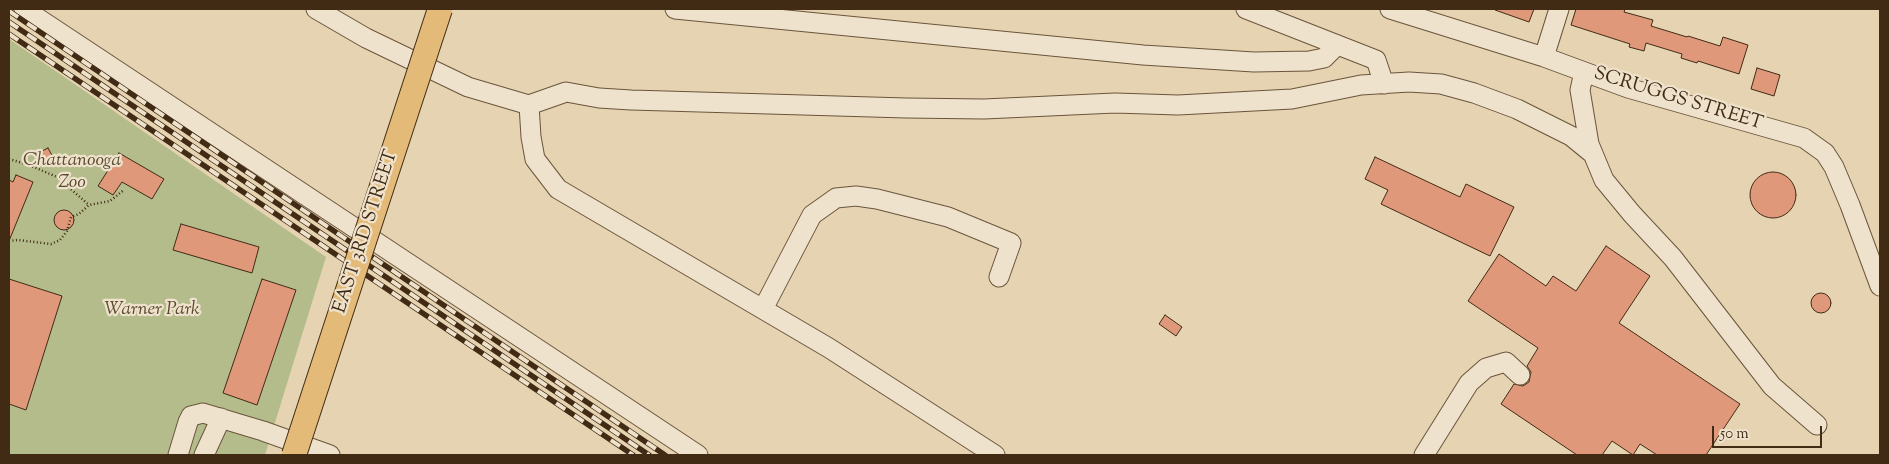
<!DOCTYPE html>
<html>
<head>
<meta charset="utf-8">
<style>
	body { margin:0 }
	#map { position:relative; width:1889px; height:464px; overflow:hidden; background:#e6d3b1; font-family:"Sorts Mill Goudy",serif }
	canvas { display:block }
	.frame { position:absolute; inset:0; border:10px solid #412b15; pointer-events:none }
	.scale { position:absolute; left:1712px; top:426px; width:110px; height:22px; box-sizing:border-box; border:2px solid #412b15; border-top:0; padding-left:6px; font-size:15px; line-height:18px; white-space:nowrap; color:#412b15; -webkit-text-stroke:4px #efe2cc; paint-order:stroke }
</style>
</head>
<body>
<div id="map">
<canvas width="1889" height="464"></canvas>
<div class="frame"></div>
<div class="scale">50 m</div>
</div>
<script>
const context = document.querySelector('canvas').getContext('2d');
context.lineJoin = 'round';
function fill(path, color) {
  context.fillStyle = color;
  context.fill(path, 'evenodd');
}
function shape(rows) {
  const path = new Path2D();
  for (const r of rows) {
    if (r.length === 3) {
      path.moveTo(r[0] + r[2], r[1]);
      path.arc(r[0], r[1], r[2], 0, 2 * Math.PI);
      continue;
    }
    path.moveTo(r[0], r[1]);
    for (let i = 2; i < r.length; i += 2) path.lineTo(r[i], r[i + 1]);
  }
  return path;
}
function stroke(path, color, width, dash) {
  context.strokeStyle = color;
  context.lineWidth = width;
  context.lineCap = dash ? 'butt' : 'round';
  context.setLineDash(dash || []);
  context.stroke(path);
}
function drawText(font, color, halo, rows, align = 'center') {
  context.font = font + ' "Sorts Mill Goudy",serif';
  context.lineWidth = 4.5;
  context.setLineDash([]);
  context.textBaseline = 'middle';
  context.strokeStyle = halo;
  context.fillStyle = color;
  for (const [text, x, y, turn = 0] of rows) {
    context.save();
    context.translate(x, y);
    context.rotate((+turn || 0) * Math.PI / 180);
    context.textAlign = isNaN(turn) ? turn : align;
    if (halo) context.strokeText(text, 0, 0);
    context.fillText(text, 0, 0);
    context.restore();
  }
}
fill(shape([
	[9,39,326,257,265,455,9,455]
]), '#b4bc8c');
const building = shape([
	[1496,9,1534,9,1529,22,1495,10,1496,9],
	[1576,9,1625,9,1624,12,1653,20,1651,26,1687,37,1688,36,1720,46,1723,37,1748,45,1739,74,1698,61,1697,63,1681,58,1682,54,1646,43,1644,51,1629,47,1630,44,1571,25,1576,9],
	[1757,68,1780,75,1774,96,1751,89,1757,68],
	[48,148,54,159,44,164,38,153,48,148],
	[119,153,164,179,152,199,122,182,113,195,98,186,119,153],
	[1375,157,1460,197,1466,184,1514,207,1490,256,1381,204,1388,190,1365,179,1375,157],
	[1773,195,23],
	[16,175,33,182,9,241,9,180,13,182,16,175],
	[64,220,10],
	[181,224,259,247,252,273,173,250,181,224],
	[1606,246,1650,276,1619,323,1740,404,1706,455,1657,455,1640,444,1633,455,1612,441,1602,455,1577,455,1501,404,1514,384,1523,386,1529,382,1531,372,1527,366,1538,348,1468,301,1499,254,1546,286,1553,276,1576,291,1606,246],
	[9,279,62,296,26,410,9,404,9,279],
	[262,279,296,290,257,405,223,393,262,279],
	[1821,303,10],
	[1165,315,1182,327,1176,336,1159,324,1165,315]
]);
fill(building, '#e0987b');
stroke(building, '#412b15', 1);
const minor = shape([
	[24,9,698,455],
	[316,9,366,38,468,87,529,105,531,137,535,159,558,189,829,348,995,455],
	[675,9,1143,55,1254,62,1309,61,1324,58,1337,45],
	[1246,9,1376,60,1384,84],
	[1390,9,1544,57,1628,88,1804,138,1825,153,1834,167,1850,205,1880,286],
	[1544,57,1559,9],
	[1584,72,1580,90,1589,144,1604,180,1632,214,1673,258,1772,386,1817,425],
	[529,105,566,92,599,98,631,100,906,108,984,109,1115,103,1178,105,1292,99,1361,85,1409,82,1441,84,1474,93,1517,109,1571,136,1593,154],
	[763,309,812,215,836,198,856,196,877,199,948,217,1011,243,999,277],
	[178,455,188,422,191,416,203,413,263,431,330,455],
	[204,455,221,418],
	[1424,455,1469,383,1486,368,1506,362,1520,375]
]);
stroke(minor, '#6a553c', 21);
stroke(shape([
	[9,159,29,165,57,177,89,205],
	[9,241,18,240,51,244,60,240,67,231,71,217,79,214,89,205,110,201,124,190]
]), '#412b15', 2.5, [1, 2.5]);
stroke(minor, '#efe2cc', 19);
const rail = shape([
	[9,11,665,455],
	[9,22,649,455],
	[9,34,633,455]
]);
stroke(rail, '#412b15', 5.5);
stroke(rail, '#efe2cc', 4, [11]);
const majorBridge = shape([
	[294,455,440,9]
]);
stroke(majorBridge, '#412b15', 26, []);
stroke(majorBridge, '#e3ba78', 24);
drawText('19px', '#412b15', '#efe2cc', [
	["SCRUGGS STREET",1678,100,17],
	["EAST 3RD STREET",367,232,-72]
]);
drawText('italic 19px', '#58482d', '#efe2cc', [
	["Chattanooga",72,162],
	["Zoo",72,184],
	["Warner Park",152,311]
]);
</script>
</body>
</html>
